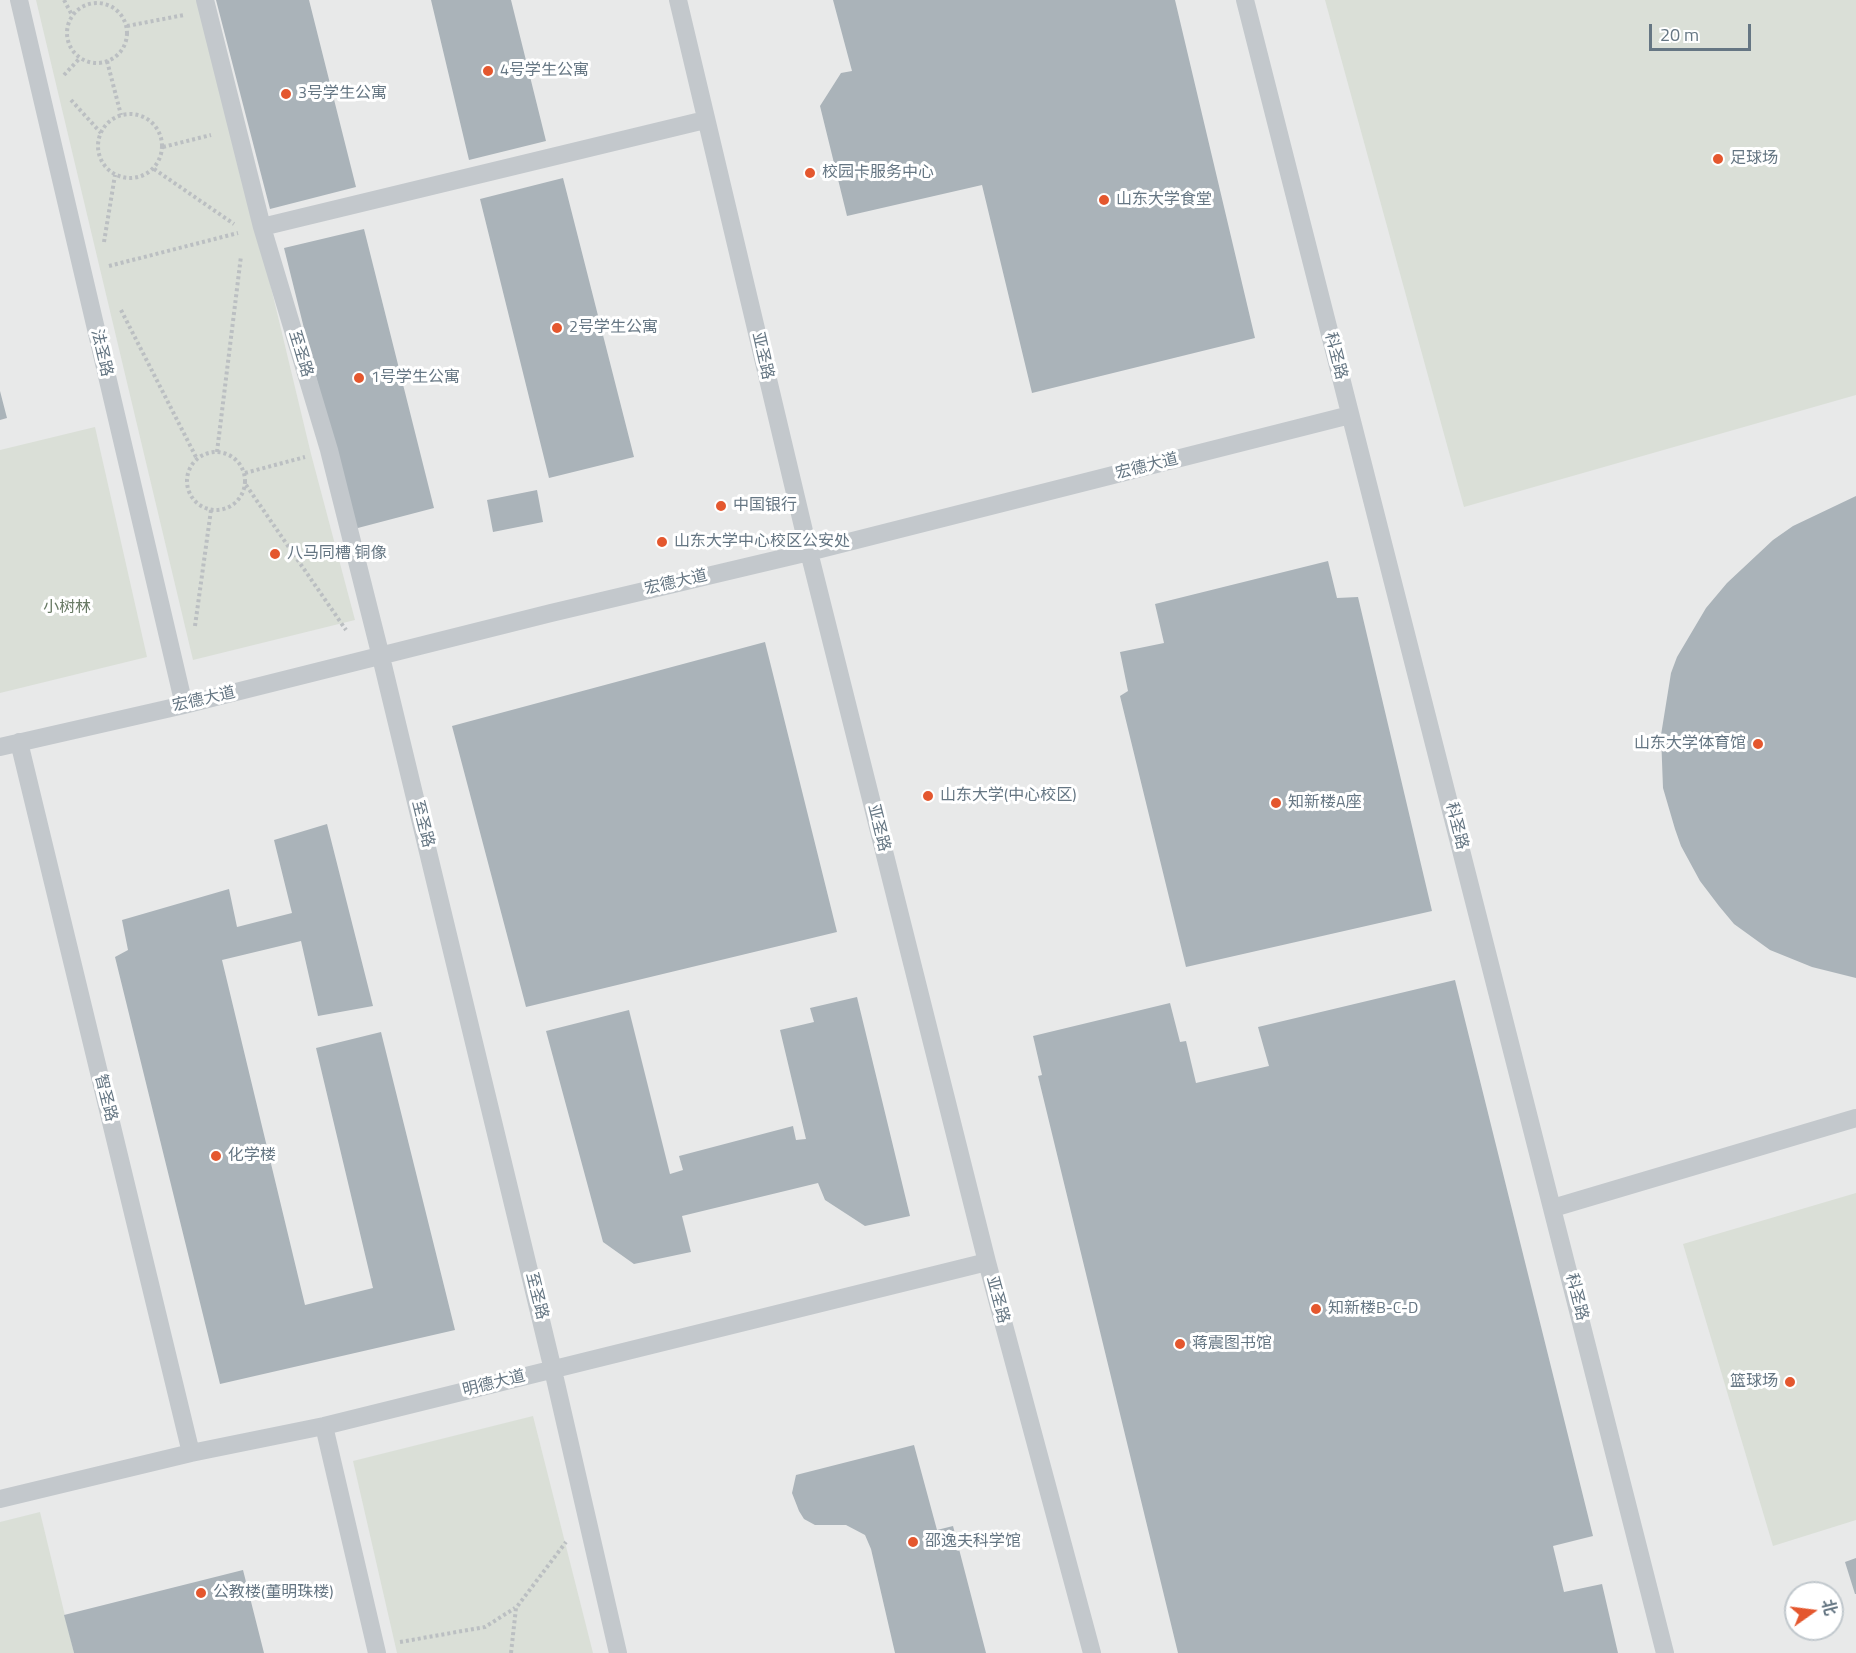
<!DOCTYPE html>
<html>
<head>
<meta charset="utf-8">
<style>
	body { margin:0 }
	#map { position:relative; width:1856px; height:1653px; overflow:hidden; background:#fafaf8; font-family:"Titillium Web","Noto Sans SC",sans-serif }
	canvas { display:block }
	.north { position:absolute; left:1784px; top:1581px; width:60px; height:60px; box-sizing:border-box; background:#fff; border:2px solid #c1c8cd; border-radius:50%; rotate:76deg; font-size:16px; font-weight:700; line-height:24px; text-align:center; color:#657683 }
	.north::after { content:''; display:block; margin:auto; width:21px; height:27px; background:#e4572e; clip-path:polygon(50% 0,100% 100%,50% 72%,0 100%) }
	.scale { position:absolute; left:1649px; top:24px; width:102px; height:27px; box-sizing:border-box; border:3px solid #657683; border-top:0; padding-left:8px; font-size:18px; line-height:21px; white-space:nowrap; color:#657683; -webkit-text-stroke:4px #fff; paint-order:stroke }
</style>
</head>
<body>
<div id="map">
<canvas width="1856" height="1653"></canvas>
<div class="north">北</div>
<div class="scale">20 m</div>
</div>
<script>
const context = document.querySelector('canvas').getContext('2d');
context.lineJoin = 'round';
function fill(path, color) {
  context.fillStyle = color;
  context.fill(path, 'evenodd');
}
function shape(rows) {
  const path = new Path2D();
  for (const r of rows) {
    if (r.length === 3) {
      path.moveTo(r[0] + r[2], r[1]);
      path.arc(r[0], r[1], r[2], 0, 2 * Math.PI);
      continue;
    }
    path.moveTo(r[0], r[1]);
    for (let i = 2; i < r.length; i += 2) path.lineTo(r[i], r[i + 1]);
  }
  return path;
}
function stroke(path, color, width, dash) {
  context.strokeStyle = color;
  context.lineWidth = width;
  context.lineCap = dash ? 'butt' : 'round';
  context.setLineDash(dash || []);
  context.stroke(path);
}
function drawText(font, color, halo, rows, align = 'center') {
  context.font = font + ' "Titillium Web","Noto Sans SC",sans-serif';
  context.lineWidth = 6;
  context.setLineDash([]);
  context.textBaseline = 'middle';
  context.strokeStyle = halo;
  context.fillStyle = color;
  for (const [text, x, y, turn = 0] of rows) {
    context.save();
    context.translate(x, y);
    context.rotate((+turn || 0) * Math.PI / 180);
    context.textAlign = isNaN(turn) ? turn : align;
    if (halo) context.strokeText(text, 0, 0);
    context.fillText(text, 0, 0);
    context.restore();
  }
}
fill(shape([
	[0,0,1856,0,1856,1653,0,1653],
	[1796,1593,1832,1593,1832,1629,1796,1629]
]), '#e8e9e9');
fill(shape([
	[36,0,202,0,311,454,355,620,193,660],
	[1325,0,1856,0,1856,395,1464,507],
	[95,427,147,657,0,693,0,450],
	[1856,1193,1856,1520,1773,1546,1683,1244],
	[533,1416,593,1653,397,1653,353,1461],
	[40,1512,74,1653,0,1653,0,1522]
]), '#dadfd7');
fill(shape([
	[216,0,309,0,356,187,270,209],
	[431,0,511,0,546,141,469,160],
	[833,0,1175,0,1255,338,1032,393,982,185,847,216,820,106,841,73,852,71],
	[563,178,634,457,549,478,480,199],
	[364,229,434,508,354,529,284,248],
	[0,391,7,418,0,420],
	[537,490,543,522,493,532,487,500],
	[1856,496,1856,978,1812,967,1770,950,1734,924,1719,906,1700,881,1681,846,1675,829,1663,788,1661,735,1671,673,1677,657,1706,608,1727,583,1773,540,1793,526],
	[1328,561,1337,598,1358,597,1432,911,1186,967,1120,696,1128,691,1120,652,1164,643,1155,604],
	[765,642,837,932,526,1007,452,726],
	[327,824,373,1006,318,1016,301,941,222,960,305,1305,373,1288,316,1048,381,1032,455,1330,220,1384,115,957,128,950,122,920,229,889,237,927,292,913,274,840],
	[1455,980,1593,1536,1553,1546,1564,1592,1602,1584,1618,1653,1178,1653,1038,1076,1042,1075,1033,1036,1170,1003,1180,1042,1186,1041,1196,1083,1269,1066,1258,1027],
	[857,997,910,1216,865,1226,825,1200,818,1183,682,1216,691,1252,634,1264,603,1242,546,1031,629,1010,670,1174,683,1170,679,1156,793,1126,796,1140,806,1139,780,1030,814,1022,810,1008],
	[914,1445,937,1530,953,1526,986,1653,895,1653,871,1549,865,1535,846,1525,815,1525,804,1519,799,1511,792,1493,796,1475],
	[1856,1558,1856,1594,1855,1594,1845,1562],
	[243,1570,264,1653,74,1653,64,1615]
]), '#aab3b9');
stroke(shape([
	[64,0,72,15],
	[97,33,30],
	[127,26,184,15],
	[107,61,121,115],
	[64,75,80,58],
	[71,100,101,133],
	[130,146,32],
	[163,147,211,135],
	[154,169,234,224],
	[104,242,115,175],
	[109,266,238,233],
	[121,310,197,459],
	[216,481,29],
	[217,452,241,256],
	[245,473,305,457],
	[246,485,346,630],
	[195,626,211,510],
	[400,1642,485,1627,515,1608],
	[511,1653,516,1608,566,1542]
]), '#bbbfc2', 4, [3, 3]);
stroke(shape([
	[19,0,184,705],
	[205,0,262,227,329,450,381,657,553,1370,618,1653],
	[678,0,809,552,987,1262,1092,1653],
	[1245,0,1665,1653],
	[262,227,705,120],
	[19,742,191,1453],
	[0,747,184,705,551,613,809,552,1350,415],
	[1553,1208,1856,1118],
	[324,1426,377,1653],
	[0,1499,191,1453,324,1426,987,1262]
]), '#c3c8cc', 18);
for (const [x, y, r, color] of [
	[488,71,6,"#e4572e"],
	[286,94,6,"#e4572e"],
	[1718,159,6,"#e4572e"],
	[810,173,6,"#e4572e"],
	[1104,200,6,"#e4572e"],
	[557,328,6,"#e4572e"],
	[359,378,6,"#e4572e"],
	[721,506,6,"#e4572e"],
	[662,542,6,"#e4572e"],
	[275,554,6,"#e4572e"],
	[1758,744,6,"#e4572e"],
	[928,796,6,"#e4572e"],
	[1276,803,6,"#e4572e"],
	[216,1156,6,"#e4572e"],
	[1316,1309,6,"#e4572e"],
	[1180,1344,6,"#e4572e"],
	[1790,1382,6,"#e4572e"],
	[913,1542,6,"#e4572e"],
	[201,1593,6,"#e4572e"]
]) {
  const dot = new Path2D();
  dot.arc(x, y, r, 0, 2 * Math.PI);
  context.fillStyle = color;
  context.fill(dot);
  stroke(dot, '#fff', 2);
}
drawText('16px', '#657683', '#fff', [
	["4号学生公寓",500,71],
	["3号学生公寓",298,94],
	["足球场",1730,159],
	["校园卡服务中心",822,173],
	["山东大学食堂",1116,200],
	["2号学生公寓",569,328],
	["1号学生公寓",371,378],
	["中国银行",733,506],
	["山东大学中心校区公安处",674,542],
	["八马同槽 铜像",287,554],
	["山东大学体育馆",1746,744,"right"],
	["山东大学(中心校区)",940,796],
	["知新楼A座",1288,803],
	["化学楼",228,1156],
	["知新楼B-C-D",1328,1309],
	["蒋震图书馆",1192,1344],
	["篮球场",1778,1382,"right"],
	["邵逸夫科学馆",925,1542],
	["公教楼(董明珠楼)",213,1593]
], 'left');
drawText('16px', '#657683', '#fff', [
	["法圣路",101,353,77],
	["至圣路",300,354,73],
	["亚圣路",762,356,77],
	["科圣路",1335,356,76],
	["宏德大道",1147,467,-14],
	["宏德大道",676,583,-13],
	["宏德大道",204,700,-13],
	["至圣路",422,824,76],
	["科圣路",1456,826,76],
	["亚圣路",878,828,76],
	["智圣路",105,1098,76],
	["至圣路",536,1296,76],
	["科圣路",1576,1297,76],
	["亚圣路",997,1300,75],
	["明德大道",494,1384,-14]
]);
drawText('16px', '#687a64', '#fff', [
	["小树林",67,608]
]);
</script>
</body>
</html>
